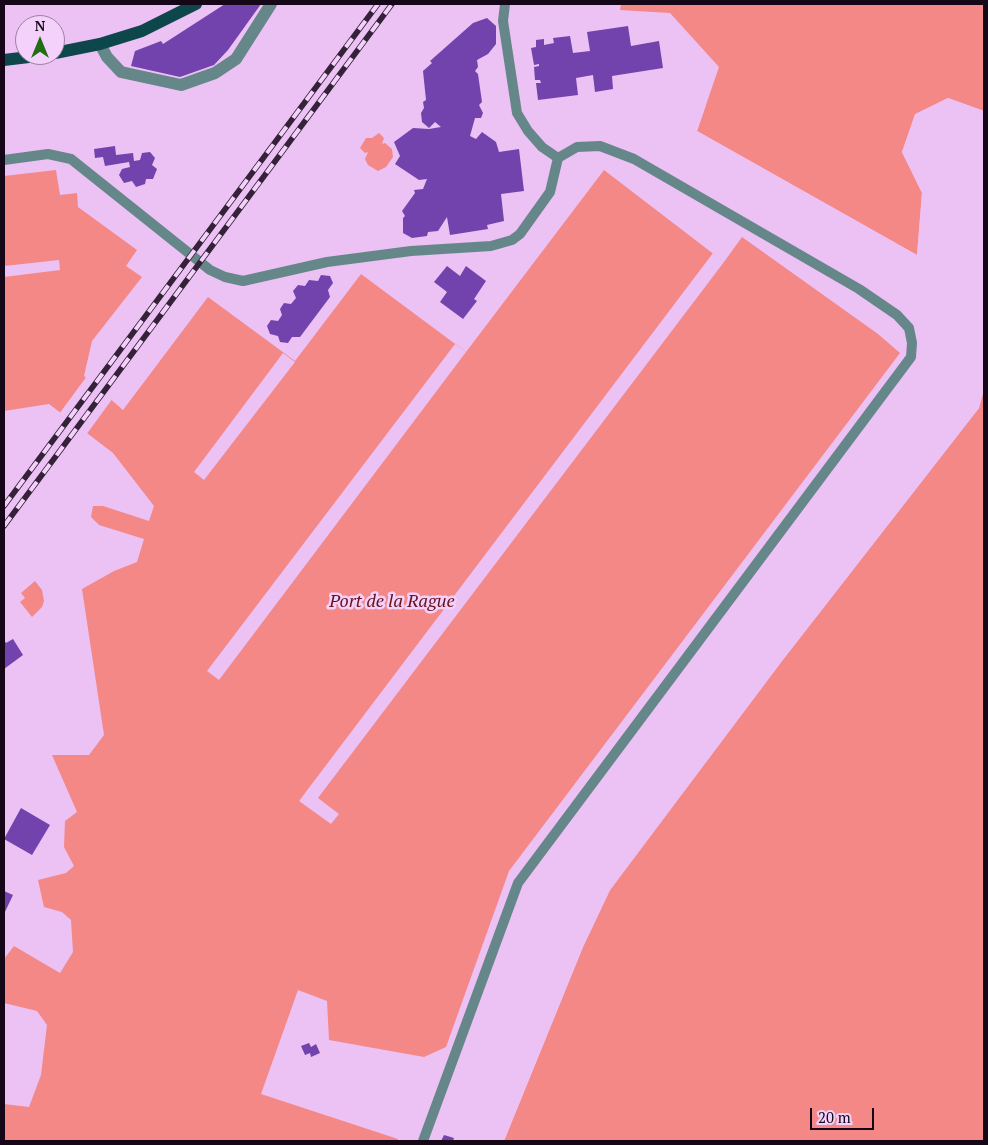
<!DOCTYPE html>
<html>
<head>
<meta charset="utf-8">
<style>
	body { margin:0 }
	#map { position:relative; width:988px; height:1145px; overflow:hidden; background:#ecc1f4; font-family:"PT Serif",serif }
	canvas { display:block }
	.frame { position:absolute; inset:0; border:5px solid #150718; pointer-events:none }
	.north { position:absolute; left:15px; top:15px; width:50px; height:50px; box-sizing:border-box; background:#f4d1fb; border:1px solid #9b80a0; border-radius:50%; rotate:0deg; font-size:14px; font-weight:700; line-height:20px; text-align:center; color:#150718 }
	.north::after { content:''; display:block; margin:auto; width:18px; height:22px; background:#216e12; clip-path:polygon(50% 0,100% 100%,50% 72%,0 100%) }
	.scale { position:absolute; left:810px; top:1108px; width:64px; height:22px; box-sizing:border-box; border:2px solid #150718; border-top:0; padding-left:6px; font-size:15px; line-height:18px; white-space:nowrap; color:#150718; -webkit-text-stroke:4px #f4d1fb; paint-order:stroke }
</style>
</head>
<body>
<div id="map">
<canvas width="988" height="1145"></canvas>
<div class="frame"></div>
<div class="north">N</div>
<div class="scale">20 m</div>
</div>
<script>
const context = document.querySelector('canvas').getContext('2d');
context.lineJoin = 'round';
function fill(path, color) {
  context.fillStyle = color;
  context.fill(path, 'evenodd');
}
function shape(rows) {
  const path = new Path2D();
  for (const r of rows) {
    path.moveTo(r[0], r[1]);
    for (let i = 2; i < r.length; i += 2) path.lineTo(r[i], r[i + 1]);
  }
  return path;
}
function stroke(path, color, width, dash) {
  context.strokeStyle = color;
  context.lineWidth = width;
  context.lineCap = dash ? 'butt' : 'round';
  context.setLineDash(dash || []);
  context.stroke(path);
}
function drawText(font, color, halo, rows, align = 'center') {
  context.font = font + ' "PT Serif",serif';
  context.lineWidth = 5;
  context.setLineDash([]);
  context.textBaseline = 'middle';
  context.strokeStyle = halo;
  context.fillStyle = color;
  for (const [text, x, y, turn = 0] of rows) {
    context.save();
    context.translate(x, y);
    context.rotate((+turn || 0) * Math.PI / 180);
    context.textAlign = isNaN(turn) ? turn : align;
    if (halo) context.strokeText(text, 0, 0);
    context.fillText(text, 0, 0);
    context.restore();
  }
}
fill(shape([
	[621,4,984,4,984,111,948,98,915,115,902,152,922,193,917,255,697,131,719,67,670,13,620,10],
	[379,133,384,138,382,144,385,143,392,149,393,157,386,167,378,171,368,165,365,159,368,152,365,153,360,148,366,138,372,138],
	[56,170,60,195,77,193,78,207,137,250,126,266,142,277,92,341,84,376,123,410,208,297,295,361,361,274,466,352,604,170,724,262,742,237,878,334,900,353,509,871,446,1047,424,1057,329,1040,327,1001,298,990,261,1094,398,1139,397,1141,4,1141,4,1104,29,1107,41,1075,47,1025,37,1011,4,1003,4,959,14,946,60,973,73,952,71,920,62,912,44,907,38,880,66,873,74,866,64,847,65,821,77,812,52,755,89,755,104,735,82,589,114,571,137,562,144,539,99,525,91,517,93,506,103,506,149,521,154,506,113,453,49,404,4,411,4,176],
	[984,390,984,1141,504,1141,583,947,610,890,782,661,979,408],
	[35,581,42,590,44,601,42,607,32,617,20,602,25,598,21,593]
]), '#f38887');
fill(shape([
	[948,98,984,111,984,114,949,100,917,116,905,152,924,193,920,256,918,258,694,131,703,104,706,105,697,131,917,255,922,193,902,152,915,114],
	[713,253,724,262,318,798,339,814,331,824,299,801],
	[59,260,60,270,4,277,4,266],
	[455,344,466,352,219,680,207,671],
	[283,353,295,362,204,480,194,472],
	[87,376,113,398,86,435,59,414],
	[984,388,979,408,782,661,610,890,583,947,504,1141,502,1141,580,946,608,889,780,660,977,407]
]), '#ecc1f4');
fill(shape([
	[225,4,261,4,228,50,214,65,180,77,131,66,135,51,161,41,163,44],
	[487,18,496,26,496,44,488,54,477,60,478,67,475,71,478,74,482,102,479,105,483,113,481,118,475,118,470,136,476,139,482,132,496,142,499,152,519,149,524,191,501,194,504,221,487,225,488,229,450,235,447,217,438,231,428,232,427,236,412,238,403,233,403,218,405,216,402,211,415,193,414,190,423,189,427,179,419,180,395,164,400,156,394,142,413,128,429,129,441,127,435,122,429,128,422,122,421,113,424,108,423,102,426,100,423,71,432,63,430,61,473,23],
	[628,26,631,46,659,41,663,68,612,76,613,89,595,92,593,75,576,78,578,95,538,100,536,83,541,83,540,80,535,80,534,67,539,66,539,64,534,65,531,48,536,47,536,40,544,39,544,45,554,43,553,38,570,36,573,53,590,51,587,32],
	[115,146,116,155,133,153,134,161,140,160,142,153,150,152,155,158,152,165,157,169,153,179,146,179,145,184,136,187,132,181,124,183,119,175,122,169,130,167,129,162,105,166,103,157,95,158,94,149],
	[447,266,460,276,466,266,486,281,474,299,477,301,463,319,440,302,447,292,434,282],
	[321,275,330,276,333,283,328,290,330,297,300,337,292,337,288,343,280,342,278,336,270,334,267,326,271,320,278,321,282,315,280,309,284,303,291,304,296,298,293,291,298,285,305,286,309,280,318,281],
	[13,639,23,655,4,669,4,640,6,643],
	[21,808,50,825,32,855,4,839],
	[4,891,13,895,4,914],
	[309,1043,311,1047,316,1044,320,1053,311,1057,310,1053,305,1055,301,1046],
	[444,1135,454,1138,453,1141,441,1141]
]), '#7242ad');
stroke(shape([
	[505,4,503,21,517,113,528,131,542,147,558,158],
	[4,160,48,154,71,159,210,270,225,277,243,281,327,262,411,251,491,246,512,240,520,234,550,192,558,158],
	[423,1141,518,883,911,357,912,343,909,328,897,315,859,289,634,159,600,146,577,147,558,158]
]), '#668789', 10);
stroke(shape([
	[100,44,107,57,121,72,181,85,215,73,236,59,271,4]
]), '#668789', 12);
stroke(shape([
	[55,53,100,44,142,31,196,4],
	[4,60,45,55]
]), '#0d474b', 12);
const rail = shape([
	[4,506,378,4],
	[4,526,392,4]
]);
stroke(rail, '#342238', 5.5);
stroke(rail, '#f4d1fb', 4, [11]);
drawText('italic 18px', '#65111a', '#f4d1fb', [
	["Port de la Rague",392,602]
]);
</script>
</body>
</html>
